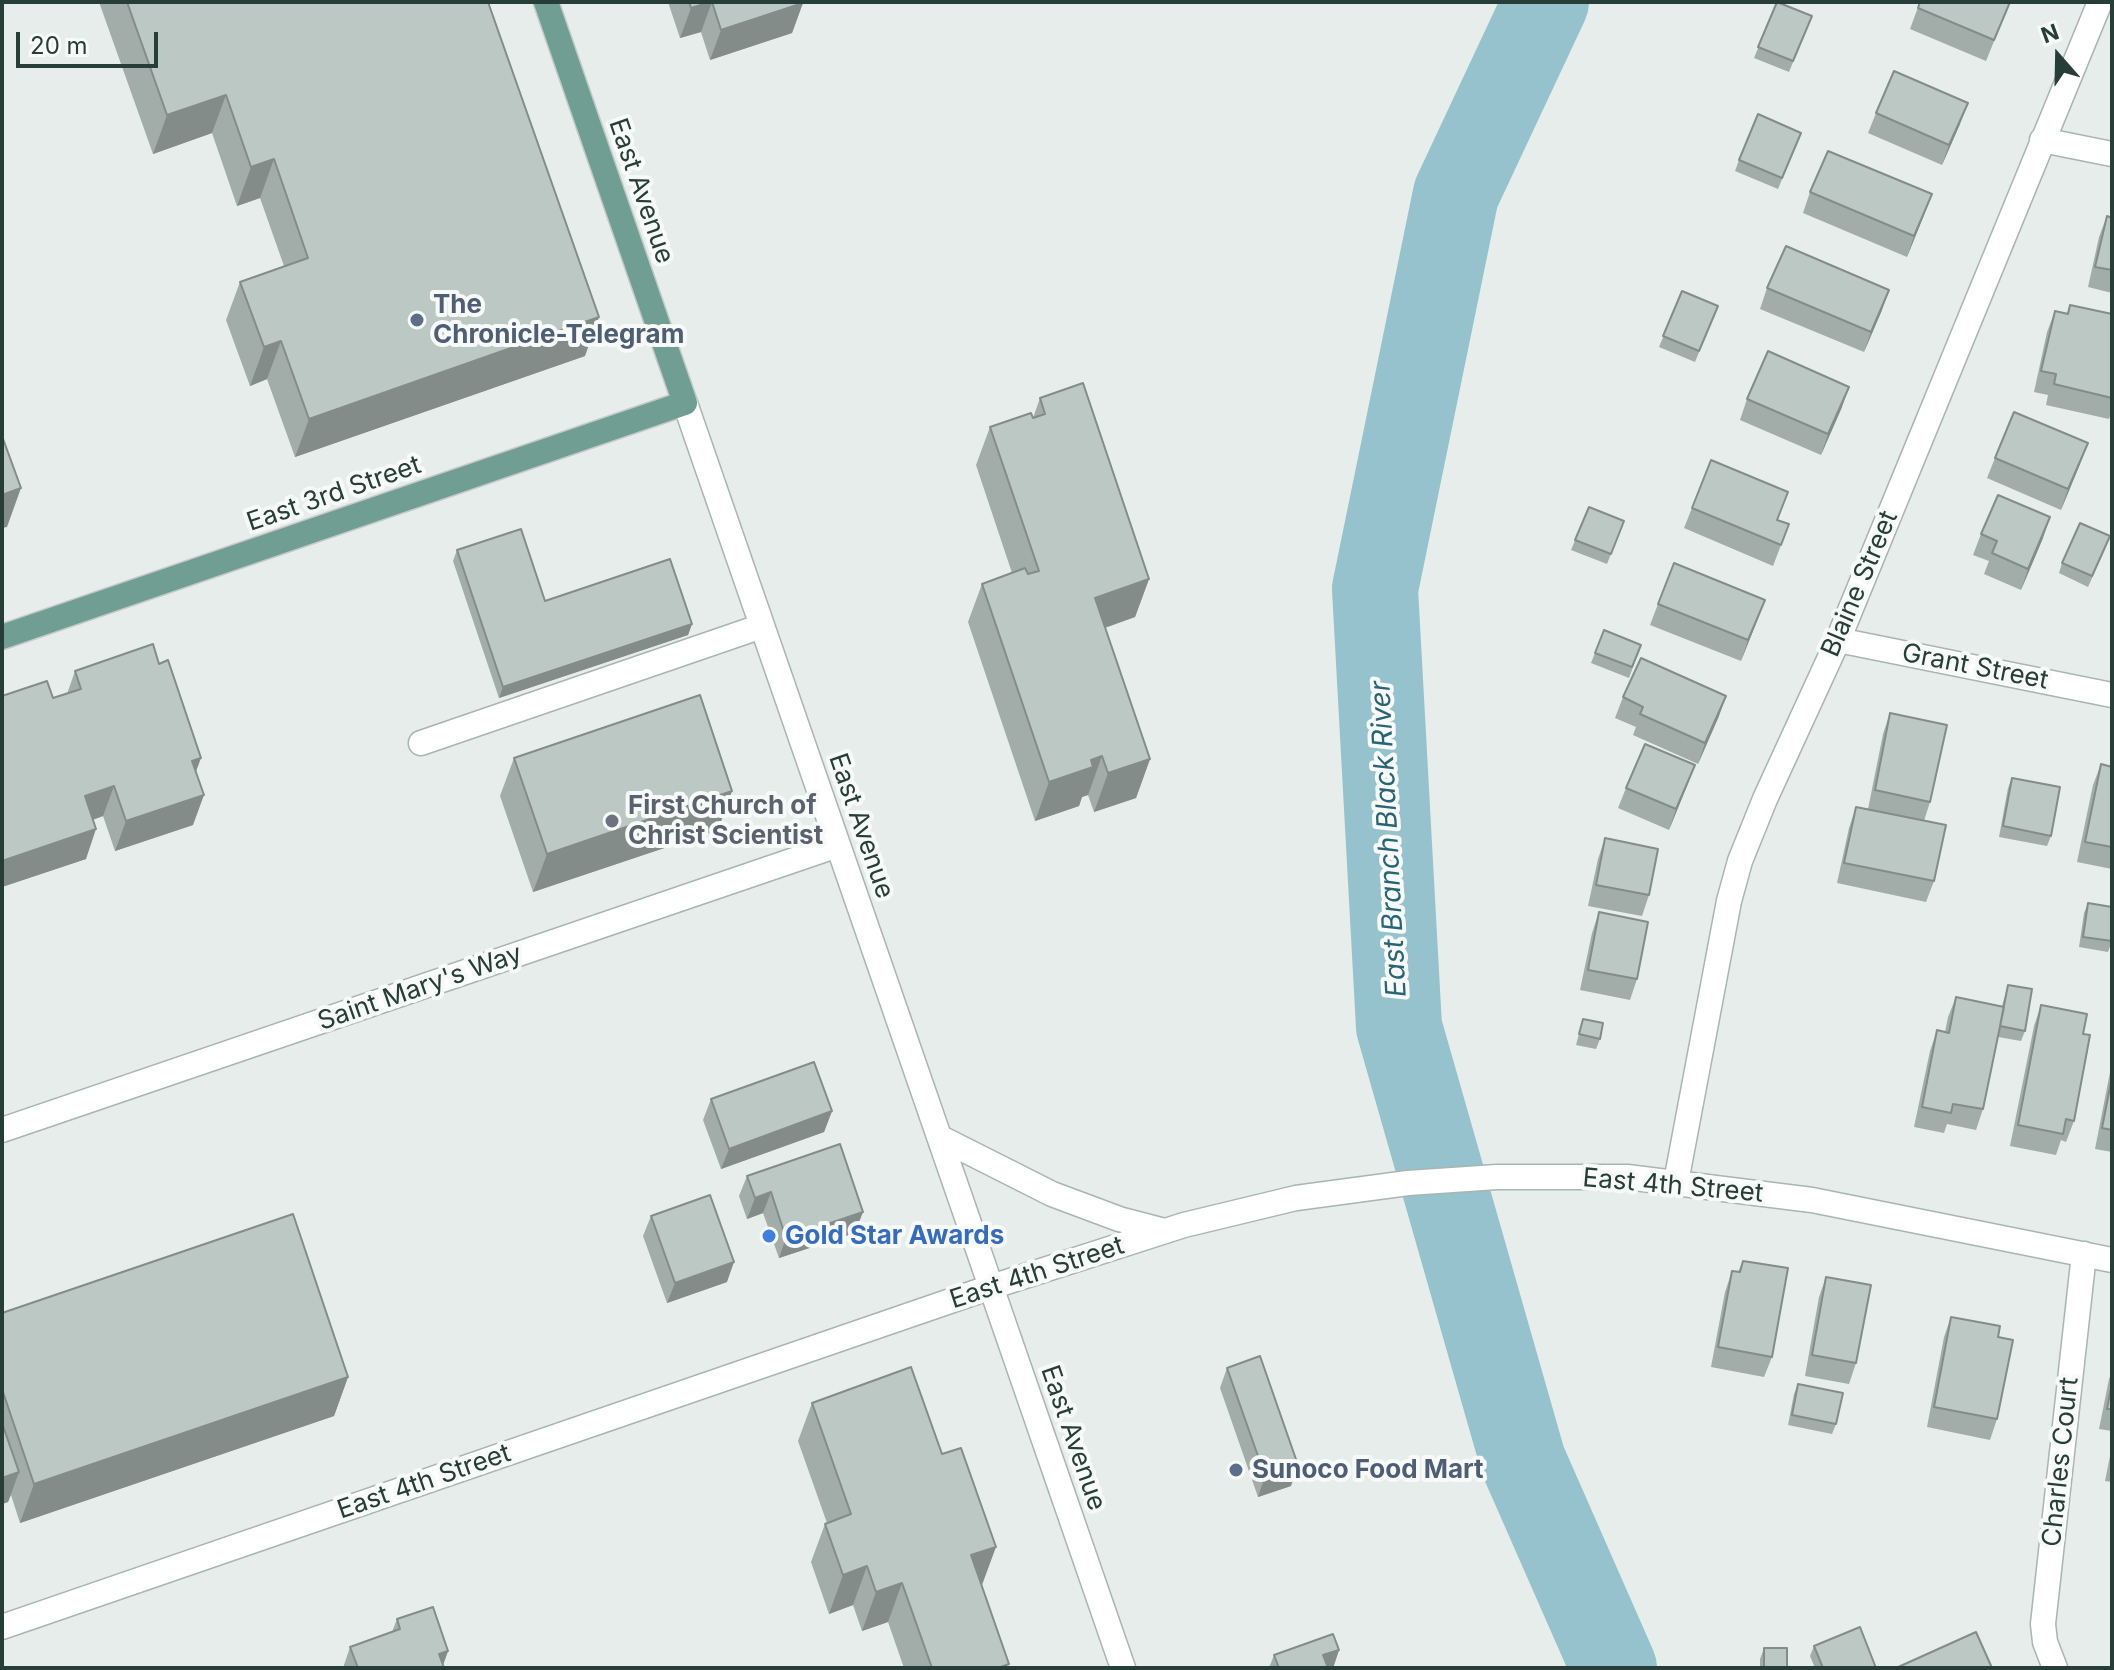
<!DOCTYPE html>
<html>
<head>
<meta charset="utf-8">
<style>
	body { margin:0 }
	#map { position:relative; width:2114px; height:1670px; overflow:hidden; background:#e6edea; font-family:Inter,sans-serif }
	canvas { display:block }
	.frame { position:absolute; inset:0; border:4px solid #273e38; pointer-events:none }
	.north { position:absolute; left:2018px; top:16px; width:80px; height:80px; -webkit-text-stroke:6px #f7faf8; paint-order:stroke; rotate:340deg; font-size:22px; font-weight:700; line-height:32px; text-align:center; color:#273e38 }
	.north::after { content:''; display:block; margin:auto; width:28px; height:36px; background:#273e38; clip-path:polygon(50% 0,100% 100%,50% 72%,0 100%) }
	.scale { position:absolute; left:16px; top:32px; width:142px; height:36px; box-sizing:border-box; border:4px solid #273e38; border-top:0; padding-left:10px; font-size:24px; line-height:28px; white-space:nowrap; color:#273e38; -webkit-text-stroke:6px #f7faf8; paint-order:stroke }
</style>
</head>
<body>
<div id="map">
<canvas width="2114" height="1670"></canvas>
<div class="frame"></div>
<div class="north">N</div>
<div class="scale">20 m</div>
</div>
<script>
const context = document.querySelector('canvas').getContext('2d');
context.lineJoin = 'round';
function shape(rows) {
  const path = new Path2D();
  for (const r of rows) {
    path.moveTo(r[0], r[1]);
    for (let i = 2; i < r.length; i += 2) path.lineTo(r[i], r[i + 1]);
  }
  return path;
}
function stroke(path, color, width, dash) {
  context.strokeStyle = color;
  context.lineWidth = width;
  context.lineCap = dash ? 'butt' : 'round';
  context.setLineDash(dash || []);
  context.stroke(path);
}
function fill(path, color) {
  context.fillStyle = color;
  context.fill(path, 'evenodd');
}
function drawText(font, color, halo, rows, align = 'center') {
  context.font = font + ' Inter,sans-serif';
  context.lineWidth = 8;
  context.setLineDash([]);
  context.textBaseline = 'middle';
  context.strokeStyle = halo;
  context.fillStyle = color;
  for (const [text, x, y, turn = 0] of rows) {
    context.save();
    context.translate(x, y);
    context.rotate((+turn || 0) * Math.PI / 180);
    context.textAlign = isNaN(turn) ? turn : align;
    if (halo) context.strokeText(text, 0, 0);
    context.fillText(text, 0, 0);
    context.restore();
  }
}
stroke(shape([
	[1546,2,1456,194,1375,589,1399,1027,1523,1461,1614,1668]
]), '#95c2cc', 86);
const minor = shape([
	[2042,140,2112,154],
	[685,403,1123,1668],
	[1838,640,2112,695],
	[421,743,762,626],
	[2,1130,838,845],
	[939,1137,1052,1194,1119,1219,1165,1231],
	[1676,1182,1729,901,1740,861,1765,799,1838,640,2100,2],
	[2,1627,991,1287,1184,1225,1296,1198,1408,1183,1497,1177,1627,1177,1812,1200,2112,1260],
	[2055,1668,2045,1642,2043,1624,2084,1254]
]);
const major = shape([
	[2,637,685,403,546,2]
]);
stroke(minor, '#a9b5b1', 27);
stroke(major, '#c3c9c7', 27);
stroke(minor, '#fff', 24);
stroke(major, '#709e93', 24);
fill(shape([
	[99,2,488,2,585,356,295,457,267,379,250,386,226,320,240,282,284,266,260,198,237,206,212,133,153,154],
	[668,2,803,2,792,33,710,60,701,32,680,38],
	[1777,2,1812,16,1789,72,1754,58],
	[1920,2,2010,2,1986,61,1910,29],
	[1876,113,1960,124,1942,165,1868,133],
	[1801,133,1778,189,1735,171,1739,160],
	[1810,192,1924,215,1907,257,1803,213],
	[2107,216,2112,218,2112,293,2088,287,2099,237],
	[1767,288,1882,310,1864,352,1760,309],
	[1682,291,1718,306,1695,362,1659,347],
	[2070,305,2112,314,2112,410,2109,419,2046,405,2048,395,2034,392,2047,332,2055,311,2067,313],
	[1040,398,1149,579,1135,617,1105,628,1150,759,1136,798,1094,812,1088,795,1082,797,1079,806,1035,821,968,622,982,584,1012,573,976,465,990,427,1033,418],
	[1747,399,1842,407,1821,455,1740,420],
	[1995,458,2080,464,2061,510,1987,478],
	[1589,507,1624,521,1607,564,1571,550],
	[1692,508,1789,524,1773,566,1684,528],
	[1981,534,2043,538,2021,590,1984,574,1989,561,1973,555],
	[2106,547,2088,587,2059,573,2062,563],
	[457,550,545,601,692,624,688,635,499,698,453,561],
	[1765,600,1741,661,1650,625,1658,604],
	[1604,630,1641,645,1629,678,1591,663],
	[75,671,196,771,193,825,115,851,103,816,93,820,86,859,2,887,2,696,53,698,67,694],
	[1623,697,1719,716,1698,764,1633,735,1636,727,1615,718],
	[1890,713,1930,802,1924,821,1934,881,1926,902,1837,883,1849,828,1856,807,1868,809,1883,734],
	[514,758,718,830,533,892,500,796],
	[2101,764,2112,767,2112,869,2077,862,2093,785],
	[1695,765,1669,830,1618,808,1626,788],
	[2012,778,2051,836,2047,846,1999,837,2008,788],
	[1605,838,1649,895,1642,916,1588,906,1598,859],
	[2088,903,2112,941,2108,952,2079,947,2084,913],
	[1599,912,1637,979,1630,1000,1580,990,1592,933],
	[2008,985,2025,1031,2021,1041,1998,1037,1983,1109,1976,1130,1947,1124,1944,1133,1914,1127,1930,1051,1937,1030,1945,1032,1948,1017,1956,997,2002,1006],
	[2041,1005,2083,1034,2074,1121,2066,1142,2061,1140,2056,1155,2010,1146,2034,1026],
	[1583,1019,1600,1039,1596,1049,1576,1045],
	[2112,1062,2112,1152,2095,1149],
	[711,1099,832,1111,824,1132,721,1169,703,1120],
	[747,1176,855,1233,779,1258,763,1213,747,1219,739,1196],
	[651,1216,727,1282,667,1303,643,1236],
	[1743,1261,1772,1357,1764,1377,1711,1367,1725,1292,1732,1271,1738,1272],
	[1826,1277,1856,1363,1849,1384,1805,1376,1819,1297],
	[2,1313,348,1377,334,1416,20,1523,11,1495,8,1502,2,1504],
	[1951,1317,1998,1337,1997,1419,1990,1440,1927,1427,1944,1337],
	[1227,1368,1291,1486,1258,1497,1220,1388],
	[2112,1371,2112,1431,2099,1429,2109,1379],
	[1798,1384,1836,1424,1832,1434,1788,1425,1794,1394],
	[812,1403,981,1585,1008,1668,904,1668,888,1622,862,1631,853,1605,829,1614,811,1562,825,1524,827,1523,798,1441],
	[2112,1446,2112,1482,2105,1481],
	[397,1619,448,1651,443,1665,444,1668,343,1668,350,1647,392,1632],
	[1814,1646,1876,1668,1815,1668,1810,1656],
	[1764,1648,1787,1668,1760,1668,1760,1659],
	[1339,1650,1333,1668,1269,1668,1274,1655]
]), '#a2aca9');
fill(shape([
	[712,2,701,32,680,38,691,8],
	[803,3,792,33,710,60,721,30],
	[226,95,212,133,153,154,167,115],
	[1968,103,1960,124,1942,165,1949,145],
	[274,159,260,198,237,206,251,167],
	[1932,194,1924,215,1907,257,1914,236],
	[1889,290,1882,310,1864,352,1871,332],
	[599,317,585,356,295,457,309,419],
	[281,341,267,379,250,386,264,347],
	[1849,387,1842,407,1821,455,1828,434],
	[2088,443,2080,464,2061,510,2068,489],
	[21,488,7,527,2,528,2,495],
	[2050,517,2043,538,2021,590,2028,569],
	[1149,579,1135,617,1081,636,1095,598],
	[1765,600,1757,621,1741,661,1748,640],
	[692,624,688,635,499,698,503,687],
	[1726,696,1719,716,1698,764,1705,743],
	[1102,756,1088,795,1082,797,1079,806,1035,821,1049,782,1091,760],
	[201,758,190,788,192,761],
	[1150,759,1136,798,1094,812,1108,773],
	[1695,765,1687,786,1669,830,1676,809],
	[114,786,103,816,74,826,85,796],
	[732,791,718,830,533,892,547,854],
	[204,795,193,825,115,851,126,821],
	[96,829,86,859,2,887,2,861],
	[832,1111,824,1132,721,1169,729,1149],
	[771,1192,763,1213,747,1219,755,1198],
	[863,1212,855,1233,779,1258,786,1238],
	[734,1262,727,1282,667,1303,675,1283],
	[348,1377,334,1416,20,1523,34,1484],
	[1298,1465,1291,1486,1258,1497,1265,1476],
	[19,1472,8,1502,2,1504,2,1478],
	[996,1547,982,1585,971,1555],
	[867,1566,853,1605,829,1614,843,1575],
	[902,1583,888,1622,862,1631,876,1592],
	[1339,1650,1333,1668,1318,1668,1323,1655],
	[448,1651,442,1668,439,1654]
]), '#848c89');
const building = shape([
	[127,2,488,2,599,317,309,419,281,341,264,347,240,282,308,258,274,159,251,167,226,95,167,115,127,2],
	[689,2,710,2,691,8,689,2],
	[712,2,803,2,803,3,721,30,712,2],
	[1777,2,1812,16,1793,61,1758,47,1777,2],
	[1920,2,2010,2,1994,40,1918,8,1920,2],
	[1894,71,1968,103,1949,145,1876,113,1894,71],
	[1758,114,1801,133,1782,178,1739,160,1758,114],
	[1828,151,1932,194,1914,236,1810,192,1828,151],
	[2107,216,2112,218,2112,270,2095,267,2107,216],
	[1786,246,1889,290,1871,332,1767,288,1786,246],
	[1682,291,1718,306,1699,351,1663,336,1682,291],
	[2070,305,2112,314,2112,398,2054,384,2056,374,2041,371,2055,311,2068,314,2070,305],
	[1768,351,1849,387,1828,434,1747,399,1768,351],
	[1083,383,1149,579,1095,598,1150,759,1108,773,1102,756,1091,760,1093,767,1049,782,982,584,1025,568,1028,574,1039,571,990,427,1031,413,1033,418,1045,414,1040,398,1083,383],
	[2014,412,2088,443,2068,489,1995,458,2014,412],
	[2,436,21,488,2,495,2,436],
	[1711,460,1788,492,1777,520,1789,524,1781,545,1692,508,1711,460],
	[1998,495,2050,517,2028,569,1992,553,1997,541,1981,534,1998,495],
	[1589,507,1624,521,1611,554,1575,540,1589,507],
	[2080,523,2110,536,2092,576,2062,563,2080,523],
	[521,529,545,601,670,559,692,624,503,687,457,550,521,529],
	[1674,563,1765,600,1748,640,1658,604,1674,563],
	[1604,630,1641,645,1632,667,1595,653,1604,630],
	[153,644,159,664,168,660,201,758,192,761,204,795,126,821,114,786,85,796,96,829,2,861,2,696,47,681,53,698,81,689,75,671,153,644],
	[1641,658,1726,696,1705,743,1640,714,1643,707,1623,697,1641,658],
	[700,695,732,791,547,854,514,758,700,695],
	[1890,713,1947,725,1930,802,1875,790,1890,713],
	[1645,744,1695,765,1676,809,1626,788,1645,744],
	[2101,764,2112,767,2112,847,2085,842,2101,764],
	[2012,778,2060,787,2051,836,2003,826,2012,778],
	[1856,807,1946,825,1934,881,1844,863,1856,807],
	[1605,838,1658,849,1649,895,1596,885,1605,838],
	[2088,903,2112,907,2112,941,2083,937,2088,903],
	[1599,912,1648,922,1637,979,1588,970,1599,912],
	[2008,985,2032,989,2025,1031,2000,1026,2008,985],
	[1956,997,2004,1007,1983,1109,1953,1104,1951,1113,1922,1107,1937,1030,1949,1033,1956,997],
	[2041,1005,2087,1014,2083,1034,2090,1035,2074,1121,2066,1119,2063,1134,2018,1125,2041,1005],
	[1583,1019,1603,1023,1600,1039,1579,1034,1583,1019],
	[814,1062,832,1111,729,1149,711,1099,814,1062],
	[2112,1077,2112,1130,2102,1128,2112,1077],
	[840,1144,863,1212,786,1238,771,1192,755,1198,747,1176,840,1144],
	[710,1195,734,1262,675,1283,651,1216,710,1195],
	[293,1214,348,1377,34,1484,2,1389,2,1313,293,1214],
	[1743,1261,1788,1268,1772,1357,1718,1347,1732,1271,1740,1272,1743,1261],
	[1826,1277,1871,1285,1856,1363,1812,1355,1826,1277],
	[1951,1317,2000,1326,1998,1337,2013,1340,1997,1419,1934,1407,1951,1317],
	[1260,1356,1298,1465,1265,1476,1227,1368,1260,1356],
	[911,1367,942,1454,961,1448,996,1547,971,1555,1009,1664,998,1668,932,1668,902,1583,876,1592,867,1566,843,1575,825,1524,851,1514,812,1403,911,1367],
	[2112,1383,2112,1409,2107,1409,2112,1383],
	[1798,1384,1843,1393,1836,1424,1792,1415,1798,1384],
	[2,1423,19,1472,2,1478,2,1423],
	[433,1607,448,1651,439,1654,444,1668,358,1668,350,1647,400,1629,397,1619,433,1607],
	[1860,1627,1876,1668,1823,1668,1814,1646,1860,1627],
	[1976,1632,1992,1668,1896,1668,1976,1632],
	[1333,1634,1339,1650,1323,1655,1328,1668,1279,1668,1274,1655,1333,1634],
	[1764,1648,1787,1648,1787,1668,1764,1668,1764,1648]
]);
fill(building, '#bcc8c4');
stroke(building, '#848c89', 2);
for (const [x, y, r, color] of [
	[417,320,8,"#5c6f8a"],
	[612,821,8,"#6b7280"],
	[769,1236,8,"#3f7fe0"],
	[1236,1470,8,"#5c6f8a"]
]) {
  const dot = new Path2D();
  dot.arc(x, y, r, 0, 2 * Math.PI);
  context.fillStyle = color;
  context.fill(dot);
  stroke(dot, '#f7faf8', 3);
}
drawText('26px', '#273e38', '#f7faf8', [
	["East Avenue",641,191,71],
	["East 3rd Street",334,494,-19],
	["Blaine Street",1860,584,-67],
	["Grant Street",1975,667,11],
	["East Avenue",861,826,71],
	["Saint Mary's Way",420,988,-19],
	["East 4th Street",1673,1186,5],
	["East 4th Street",1037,1273,-18],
	["East Avenue",1073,1438,71],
	["Charles Court",2061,1462,-84],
	["East 4th Street",424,1482,-19]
]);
drawText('bold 26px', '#4e5e75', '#f7faf8', [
	["The",433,305],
	["Chronicle-Telegram",433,335],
	["Sunoco Food Mart",1252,1470]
], 'left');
drawText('bold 26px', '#5b616d', '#f7faf8', [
	["First Church of",628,806],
	["Christ Scientist",628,836]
], 'left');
drawText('bold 26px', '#366cbe', '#f7faf8', [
	["Gold Star Awards",785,1236]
], 'left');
drawText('italic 28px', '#276574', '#f7faf8', [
	["East Branch Black River",1389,839,-93]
]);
</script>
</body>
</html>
